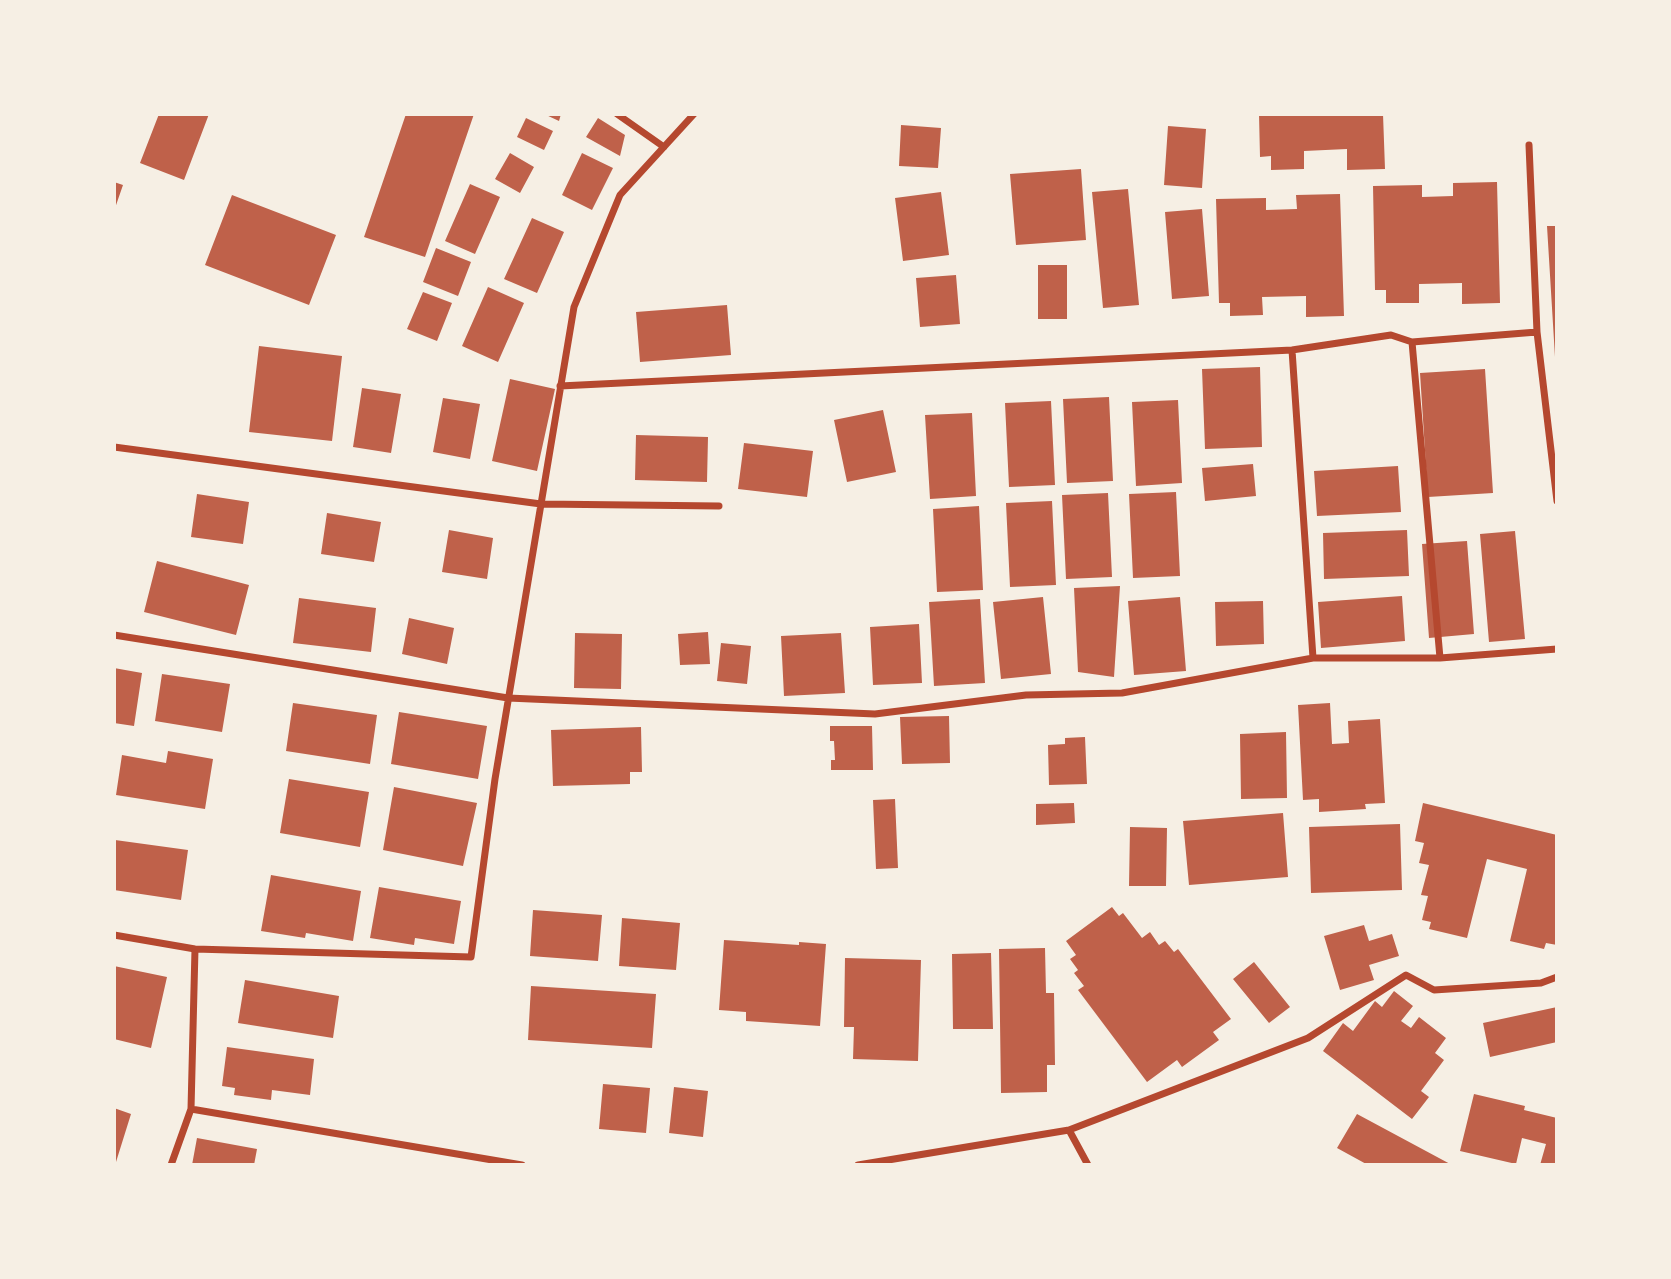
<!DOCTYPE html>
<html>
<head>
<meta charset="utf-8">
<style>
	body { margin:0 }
	#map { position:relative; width:1671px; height:1279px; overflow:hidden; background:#f6efe4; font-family:Quicksand,sans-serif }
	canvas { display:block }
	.frame { position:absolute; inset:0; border:116px solid #f6efe4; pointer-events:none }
</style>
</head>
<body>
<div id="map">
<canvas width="1671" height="1279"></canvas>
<div class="frame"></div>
</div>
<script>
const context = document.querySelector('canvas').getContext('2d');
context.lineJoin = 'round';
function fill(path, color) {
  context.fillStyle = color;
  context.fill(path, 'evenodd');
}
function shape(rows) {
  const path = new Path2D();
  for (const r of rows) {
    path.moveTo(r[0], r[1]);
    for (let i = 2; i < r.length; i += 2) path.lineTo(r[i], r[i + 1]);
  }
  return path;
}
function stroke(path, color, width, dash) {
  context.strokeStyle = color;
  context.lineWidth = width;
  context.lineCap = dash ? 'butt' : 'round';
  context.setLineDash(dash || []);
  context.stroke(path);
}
fill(shape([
	[159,114,209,114,184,180,140,163],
	[406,114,474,114,425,257,364,237],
	[544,114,561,114,559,121],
	[1259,114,1383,114,1385,169,1347,170,1347,149,1304,151,1304,169,1271,170,1271,156,1260,157],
	[526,118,553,131,544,150,517,137],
	[598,118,625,135,620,156,586,137],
	[901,125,941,128,938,168,899,166],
	[1168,126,1206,129,1202,188,1164,185],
	[510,153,534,167,520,193,495,179],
	[582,153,613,168,592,210,562,195],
	[1081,169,1086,240,1016,245,1010,174],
	[114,182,123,185,114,211],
	[1497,182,1500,303,1462,304,1462,283,1419,284,1419,303,1386,303,1386,290,1375,290,1373,186,1422,185,1422,197,1453,196,1453,183],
	[470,184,500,197,475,254,445,241],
	[1128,189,1139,305,1103,308,1092,192],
	[941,192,949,255,903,261,895,198],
	[1340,194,1344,316,1306,317,1306,296,1262,297,1263,315,1230,316,1230,303,1219,303,1216,199,1266,198,1266,210,1297,209,1296,195],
	[232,195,336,235,309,305,205,265],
	[1202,209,1209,296,1172,299,1165,212],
	[532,218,564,232,537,293,504,279],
	[1547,226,1557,226,1557,357,1555,357],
	[436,248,471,262,458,296,423,282],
	[1038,265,1067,265,1067,319,1038,319],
	[956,275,960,324,920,327,916,278],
	[488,287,524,303,498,362,462,346],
	[423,292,452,303,437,341,407,329],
	[727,305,731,355,640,362,636,312],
	[259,346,342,356,332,441,249,432],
	[1260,367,1262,447,1205,449,1202,369],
	[1485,369,1493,493,1428,497,1420,373],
	[510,379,555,389,537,471,492,461],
	[362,388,401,394,391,453,353,447],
	[1109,397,1113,481,1067,483,1063,399],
	[443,398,480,404,470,459,433,452],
	[1178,400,1182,483,1136,486,1132,402],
	[1051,401,1055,485,1009,487,1005,403],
	[883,410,896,472,847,482,834,420],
	[972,413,976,496,930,499,925,415],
	[636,435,708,437,707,482,635,480],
	[744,443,813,451,807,497,738,489],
	[1253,464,1256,496,1205,501,1202,468],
	[1398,466,1401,512,1317,516,1314,471],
	[1176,492,1180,576,1133,578,1129,494],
	[1108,493,1112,577,1066,579,1062,495],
	[197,494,249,502,243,544,191,537],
	[1052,501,1056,585,1010,587,1006,503],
	[979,506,983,590,937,592,933,509],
	[327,513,381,522,374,562,321,554],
	[449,530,493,538,487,579,442,572],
	[1407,530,1409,576,1324,579,1323,533],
	[1515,531,1525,639,1489,642,1480,534],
	[1467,541,1474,634,1429,638,1422,544],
	[157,561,249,585,236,635,144,612],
	[1120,586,1114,677,1078,672,1074,588],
	[1402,596,1405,641,1321,648,1318,602],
	[1043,597,1051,674,1001,679,993,602],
	[1180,597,1186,671,1134,675,1128,601],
	[299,598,376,608,371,652,293,643],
	[980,599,985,683,934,686,929,602],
	[1263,601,1264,644,1216,646,1215,602],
	[409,618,454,628,447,664,402,654],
	[919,624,922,683,873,685,870,627],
	[708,632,710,664,680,665,678,634],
	[575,633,622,634,621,689,574,688],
	[841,633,845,693,784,696,781,636],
	[721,643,751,646,747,684,717,681],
	[114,668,142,673,134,726,114,723],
	[162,674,230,684,222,732,155,721],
	[293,703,377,715,370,764,286,751],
	[1330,703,1332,744,1349,743,1348,721,1380,719,1385,803,1365,804,1366,809,1319,812,1319,799,1303,800,1298,705],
	[399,712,487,726,478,779,391,764],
	[949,716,950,763,902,764,900,717],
	[830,726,872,726,873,770,831,770,831,760,835,760,834,741,830,741],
	[641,727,642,772,630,772,630,784,553,786,551,730],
	[1286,732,1287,798,1241,799,1240,734],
	[1085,737,1087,784,1049,785,1048,745,1065,744,1065,738],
	[168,751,213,759,205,809,116,795,122,755,166,763],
	[289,779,369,792,360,847,280,833],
	[394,787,477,803,463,866,383,850],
	[895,799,898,868,876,869,873,800],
	[1074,803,1075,823,1036,825,1036,804],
	[1423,803,1557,835,1557,945,1546,943,1544,949,1510,941,1527,869,1487,859,1467,938,1429,929,1431,922,1422,920,1428,896,1421,895,1429,865,1419,863,1424,843,1415,841],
	[1283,813,1288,877,1189,885,1183,821],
	[1400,824,1402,890,1311,893,1309,827],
	[1130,827,1167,828,1166,886,1129,886],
	[115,840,188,850,181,900,114,890],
	[271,875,361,891,353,941,306,933,305,938,261,931],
	[379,887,461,901,454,944,415,938,414,945,370,938],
	[1112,907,1119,916,1123,913,1142,938,1150,932,1159,945,1165,941,1174,952,1178,949,1231,1019,1213,1032,1219,1040,1182,1067,1177,1060,1147,1082,1078,990,1084,986,1074,973,1078,970,1070,959,1076,955,1066,941],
	[533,910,602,915,598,961,530,956],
	[622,918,680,923,676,970,619,966],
	[1364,925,1369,941,1392,934,1399,956,1369,965,1374,980,1340,990,1324,936],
	[724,940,799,945,799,942,826,944,820,1026,746,1021,746,1012,719,1010],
	[1045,948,1046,993,1054,993,1055,1065,1047,1065,1047,1092,1001,1093,999,949],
	[991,953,993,1029,953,1029,952,954],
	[845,958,921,960,918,1061,853,1059,854,1027,844,1027],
	[1254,962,1290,1007,1269,1023,1233,979],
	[114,966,167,977,151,1048,114,1039],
	[245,980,339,996,333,1038,238,1023],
	[531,986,656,994,652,1048,528,1040],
	[1394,991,1413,1006,1401,1021,1411,1028,1419,1017,1446,1038,1435,1053,1444,1060,1421,1091,1429,1097,1412,1119,1323,1051,1343,1023,1353,1031,1375,1001,1382,1007],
	[1557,1007,1557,1042,1490,1057,1483,1023],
	[227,1047,314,1059,310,1095,272,1090,271,1100,234,1095,235,1088,222,1086],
	[603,1084,650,1088,646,1133,599,1129],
	[674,1087,708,1091,703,1137,669,1133],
	[1474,1094,1525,1106,1524,1110,1557,1118,1557,1165,1540,1165,1546,1144,1522,1138,1516,1164,1460,1151],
	[114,1108,131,1114,116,1162,114,1161],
	[1357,1114,1452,1165,1368,1165,1337,1148],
	[197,1138,257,1149,254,1165,192,1165]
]), '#bf614a');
stroke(shape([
	[617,114,664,147],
	[1529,145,1537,332,1557,501],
	[1412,342,1440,658],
	[1292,350,1313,658],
	[560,386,1292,350,1391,335,1412,342,1537,332],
	[114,447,541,504,719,506],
	[114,635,508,698,875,714,1026,695,1122,693,1313,658,1440,658,1557,649],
	[114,935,195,949,471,957,495,779,574,307,620,195,694,114],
	[191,1109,522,1165],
	[1069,1130,1088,1165],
	[171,1165,191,1109,195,949],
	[858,1165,1069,1130,1308,1038,1406,975,1434,990,1541,983,1557,977]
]), '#b5482f', 7);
</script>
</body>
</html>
